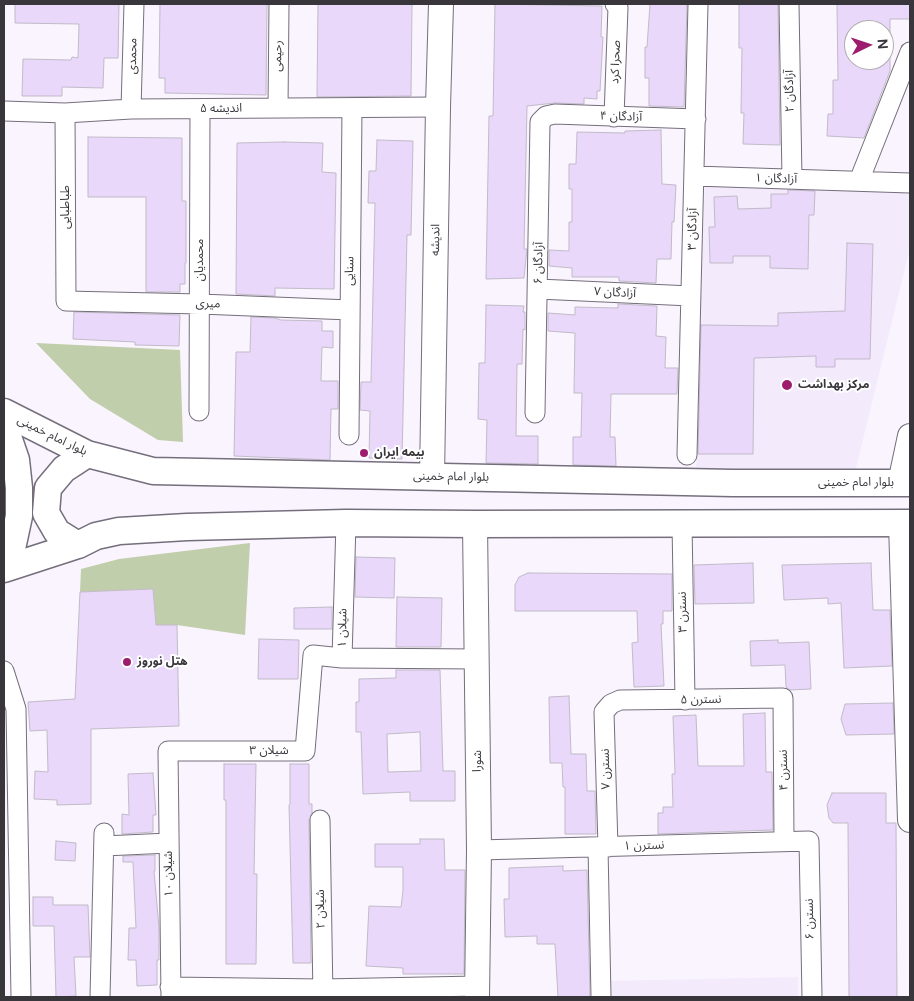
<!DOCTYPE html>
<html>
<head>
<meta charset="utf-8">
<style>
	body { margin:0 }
	#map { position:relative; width:914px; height:1001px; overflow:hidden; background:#f9f4fd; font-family:"DM Sans",sans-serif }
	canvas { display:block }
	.frame { position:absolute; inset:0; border:5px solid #38353b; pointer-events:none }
	.north { position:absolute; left:844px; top:20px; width:50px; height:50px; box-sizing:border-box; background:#fff; border:1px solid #afaeb1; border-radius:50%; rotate:86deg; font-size:14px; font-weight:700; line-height:20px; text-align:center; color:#38353b }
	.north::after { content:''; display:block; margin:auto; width:18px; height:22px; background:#9e1c6d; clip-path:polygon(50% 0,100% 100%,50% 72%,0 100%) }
</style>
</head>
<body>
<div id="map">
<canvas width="914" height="1001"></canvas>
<div class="frame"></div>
<div class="north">N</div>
</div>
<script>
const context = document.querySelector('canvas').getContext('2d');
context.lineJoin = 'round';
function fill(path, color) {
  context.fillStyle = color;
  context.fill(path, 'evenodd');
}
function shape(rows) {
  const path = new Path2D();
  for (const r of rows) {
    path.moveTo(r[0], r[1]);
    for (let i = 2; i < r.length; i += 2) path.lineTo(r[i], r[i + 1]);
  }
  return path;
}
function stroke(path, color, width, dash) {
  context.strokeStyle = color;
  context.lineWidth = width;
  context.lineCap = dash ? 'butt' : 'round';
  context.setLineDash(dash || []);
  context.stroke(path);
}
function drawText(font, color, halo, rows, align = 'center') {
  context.font = font + ' "DM Sans","Noto Sans Arabic",sans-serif';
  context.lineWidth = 4;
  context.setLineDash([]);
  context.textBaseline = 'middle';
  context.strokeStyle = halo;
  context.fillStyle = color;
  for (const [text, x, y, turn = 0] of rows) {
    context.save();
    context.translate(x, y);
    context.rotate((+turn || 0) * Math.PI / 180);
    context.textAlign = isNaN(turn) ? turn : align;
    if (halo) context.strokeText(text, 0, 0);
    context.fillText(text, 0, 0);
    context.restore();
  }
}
fill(shape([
	[705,184,910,189,910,248,855,472,696,474,699,316],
	[798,977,798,997,608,997,608,981]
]), '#f3eafc');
fill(shape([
	[36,343,180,350,183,442,158,440,90,399],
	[250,543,245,635,177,625,156,625,153,589,80,592,81,569,119,559]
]), '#c1ceab');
const building = shape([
	[15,4,119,4,118,58,104,58,103,88,62,87,62,96,22,96,23,59,71,60,72,57,78,58,79,24,15,23,15,4],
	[160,4,267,4,266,95,165,93,165,78,159,78,160,4],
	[318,4,412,4,411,96,317,97,318,4],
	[495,4,602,6,601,37,603,37,600,91,597,91,597,99,584,98,584,104,555,103,527,106,524,249,527,249,524,278,486,279,489,116,493,116,495,4],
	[650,4,687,4,684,107,649,106,649,78,645,78,645,47,647,47,650,4],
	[739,4,778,4,780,145,743,144,744,113,741,113,742,48,739,48,739,4],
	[837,4,910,4,910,19,890,19,890,71,864,138,827,136,828,114,833,114,833,80,838,80,837,4],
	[854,30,884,30,884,60,854,60,854,30],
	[661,130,662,184,676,185,674,222,672,222,671,259,657,259,656,283,619,281,619,277,572,277,572,268,549,266,549,250,569,251,569,222,572,222,572,189,569,189,569,164,576,164,577,132,625,133,625,131,661,130],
	[88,137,182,138,182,201,186,201,186,263,185,263,185,284,180,284,180,292,146,292,146,197,88,197,88,137],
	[377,140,413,141,411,235,407,235,402,459,369,458,370,411,360,410,361,382,371,382,375,203,368,203,369,171,376,171,377,140],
	[284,142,323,143,322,172,336,173,334,289,275,288,275,296,236,294,237,143,284,142],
	[788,190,815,191,814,215,809,215,808,269,770,268,770,256,733,256,733,263,710,263,709,227,715,227,714,197,737,196,738,209,771,208,771,194,788,194,788,190],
	[847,243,873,244,870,359,835,359,835,367,816,367,816,356,754,358,753,454,698,454,701,325,778,326,778,313,845,311,847,243],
	[618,304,657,306,656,336,666,337,665,368,678,368,677,394,611,394,610,437,615,437,616,466,573,465,573,437,581,437,582,393,574,393,575,333,548,331,548,313,575,315,575,307,618,308,618,304],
	[486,305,524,306,523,312,525,312,525,330,523,329,522,364,517,364,516,436,538,436,538,464,486,463,487,420,478,419,479,363,485,363,486,305],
	[74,312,180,315,179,346,135,345,135,342,73,339,74,312],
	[251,317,275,318,281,320,322,321,322,331,333,331,333,348,322,347,321,381,338,381,338,409,331,409,330,460,234,456,236,352,250,352,251,317],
	[356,557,395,558,394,598,355,597,356,557],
	[753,563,754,603,695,604,694,565,753,563],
	[871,563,873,610,890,610,892,666,844,668,841,603,828,604,828,598,784,600,782,565,871,563],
	[528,573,672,574,672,611,663,611,663,624,661,624,664,686,634,687,632,643,638,642,637,611,515,611,515,585,519,577,528,573],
	[153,589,156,625,177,625,179,726,91,729,91,804,57,805,57,800,34,799,35,771,48,772,47,730,30,731,28,702,75,699,80,592,153,589],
	[397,597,442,598,441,647,396,647,397,597],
	[332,607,332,629,294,629,294,608,332,607],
	[259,639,299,640,298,679,258,679,259,639],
	[778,640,778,643,809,642,811,689,790,690,786,687,785,665,751,666,750,641,778,640],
	[396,670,440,670,443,771,455,771,455,801,410,801,410,792,363,794,361,732,356,732,356,702,359,702,359,679,396,678,396,670],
	[420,732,421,771,388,772,387,734,420,732],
	[569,696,571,754,586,754,587,791,595,791,596,834,565,834,565,787,563,787,562,763,550,763,549,697,569,696],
	[893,703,894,734,846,735,841,719,845,704,893,703],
	[765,713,766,772,772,772,773,830,658,834,658,813,663,813,663,807,673,807,672,774,675,774,673,716,696,715,698,766,744,766,743,714,765,713],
	[224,764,256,764,254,874,257,874,256,964,226,964,226,800,224,800,224,764],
	[290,764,309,764,309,804,312,804,312,813,309,820,311,963,293,963,289,805,290,804,290,764],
	[153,773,156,815,153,815,153,832,122,834,122,814,129,815,128,774,153,773],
	[832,793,886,793,886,823,896,823,897,997,849,997,848,823,833,823,829,818,827,805,832,793],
	[420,839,444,839,445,870,465,870,464,974,403,974,403,968,366,966,369,906,401,907,403,891,403,867,375,867,375,844,420,844,420,839],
	[56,841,76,843,75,861,55,860,56,841],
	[155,855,155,871,154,871,159,928,159,960,157,960,157,985,137,986,136,960,128,960,129,928,136,928,133,862,123,862,123,856,155,855],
	[563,866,563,871,587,870,590,997,558,997,555,944,537,944,537,936,505,937,504,899,509,899,509,868,563,866],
	[33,897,53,897,53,905,88,905,90,957,74,957,76,996,56,997,54,926,33,926,33,897]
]);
fill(building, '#e9d8fa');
stroke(building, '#c1bac8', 1);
const minor = shape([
	[789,4,792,179],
	[278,108,279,4],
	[131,109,134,4],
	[4,111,65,113,131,109,438,107],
	[65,113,66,301,200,304,350,310],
	[614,117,618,7,615,4],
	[694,176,910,183],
	[859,181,910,52],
	[538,289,691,296],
	[199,411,200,109],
	[535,413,540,122,546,116,555,114,696,119],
	[349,435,352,108],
	[687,455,698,4],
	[346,523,342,658,477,659],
	[682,523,685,700],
	[4,671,16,709,21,997],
	[320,820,323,997],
	[104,846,169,843],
	[598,847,601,997],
	[608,847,604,712,611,704,620,700,783,698,784,841],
	[479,850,809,841,812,997],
	[170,987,322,989,478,986],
	[100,997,104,833],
	[171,997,168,751,305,751,313,655,342,658]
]);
const tertiary = shape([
	[432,477,438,107,441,4],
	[900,483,910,436],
	[901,523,910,820],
	[475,524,479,850,477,997]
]);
const secondary = shape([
	[4,412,87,454,153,471,733,483,910,483],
	[4,425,16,460,19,488,19,516,13,544,4,567],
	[78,545,57,532,46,513,48,488,64,469,87,454],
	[4,569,78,545,96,536,119,531,187,527,346,523,475,524,910,523]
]);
stroke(minor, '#756e7c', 21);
stroke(tertiary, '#756e7c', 26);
stroke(secondary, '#756e7c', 29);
stroke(minor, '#fff', 19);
stroke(tertiary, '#fff', 24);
stroke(secondary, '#fff', 26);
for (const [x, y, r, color] of [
	[787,385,6,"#9e1c6d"],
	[364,453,5,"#9e1c6d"],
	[127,662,5,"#9e1c6d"]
]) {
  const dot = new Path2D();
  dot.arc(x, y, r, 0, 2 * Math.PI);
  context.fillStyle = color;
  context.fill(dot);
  stroke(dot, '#fff', 2);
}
drawText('12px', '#38353b', '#fff', [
	["محمدی",133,56,-89],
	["رحیمی",278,56,-89],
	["صحرا کرد",616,62,-88],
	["آزادگان ۲",790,91,-91],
	["اندیشه ۵",221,109],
	["آزادگان ۴",621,117,2],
	["آزادگان ۱",776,179,2],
	["طباطبایی",66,207,-90],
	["آزادگان ۳",693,229,-89],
	["اندیشه",436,240,-89],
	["محمدیان",200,260,-90],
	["آزادگان ۶",539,263,-89],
	["سنایی",350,271,-89],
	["آزادگان ۷",615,293,3],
	["میری",208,304,2],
	["بلوار امام خمینی",52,436,26],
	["بلوار امام خمینی",451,477,1],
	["بلوار امام خمینی",856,483],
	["نسترن ۳",683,612,-91],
	["شیلان ۱",343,628,-89],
	["نسترن ۵",701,700,-1],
	["شیلان ۳",269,751],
	["شورا",478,761,-90],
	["نسترن ۷",606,769,-91],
	["نسترن ۴",784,770,-91],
	["نسترن ۱",644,846,-2],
	["شیلان ۱۰",169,874,-91],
	["شیلان ۲",321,909,-91],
	["نسترن ۶",810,919,-91]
]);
drawText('bold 12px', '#38353b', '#fff', [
	["مرکز بهداشت",798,385],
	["بیمه ایران",374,453],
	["هتل نوروز",137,662]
], 'left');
</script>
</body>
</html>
